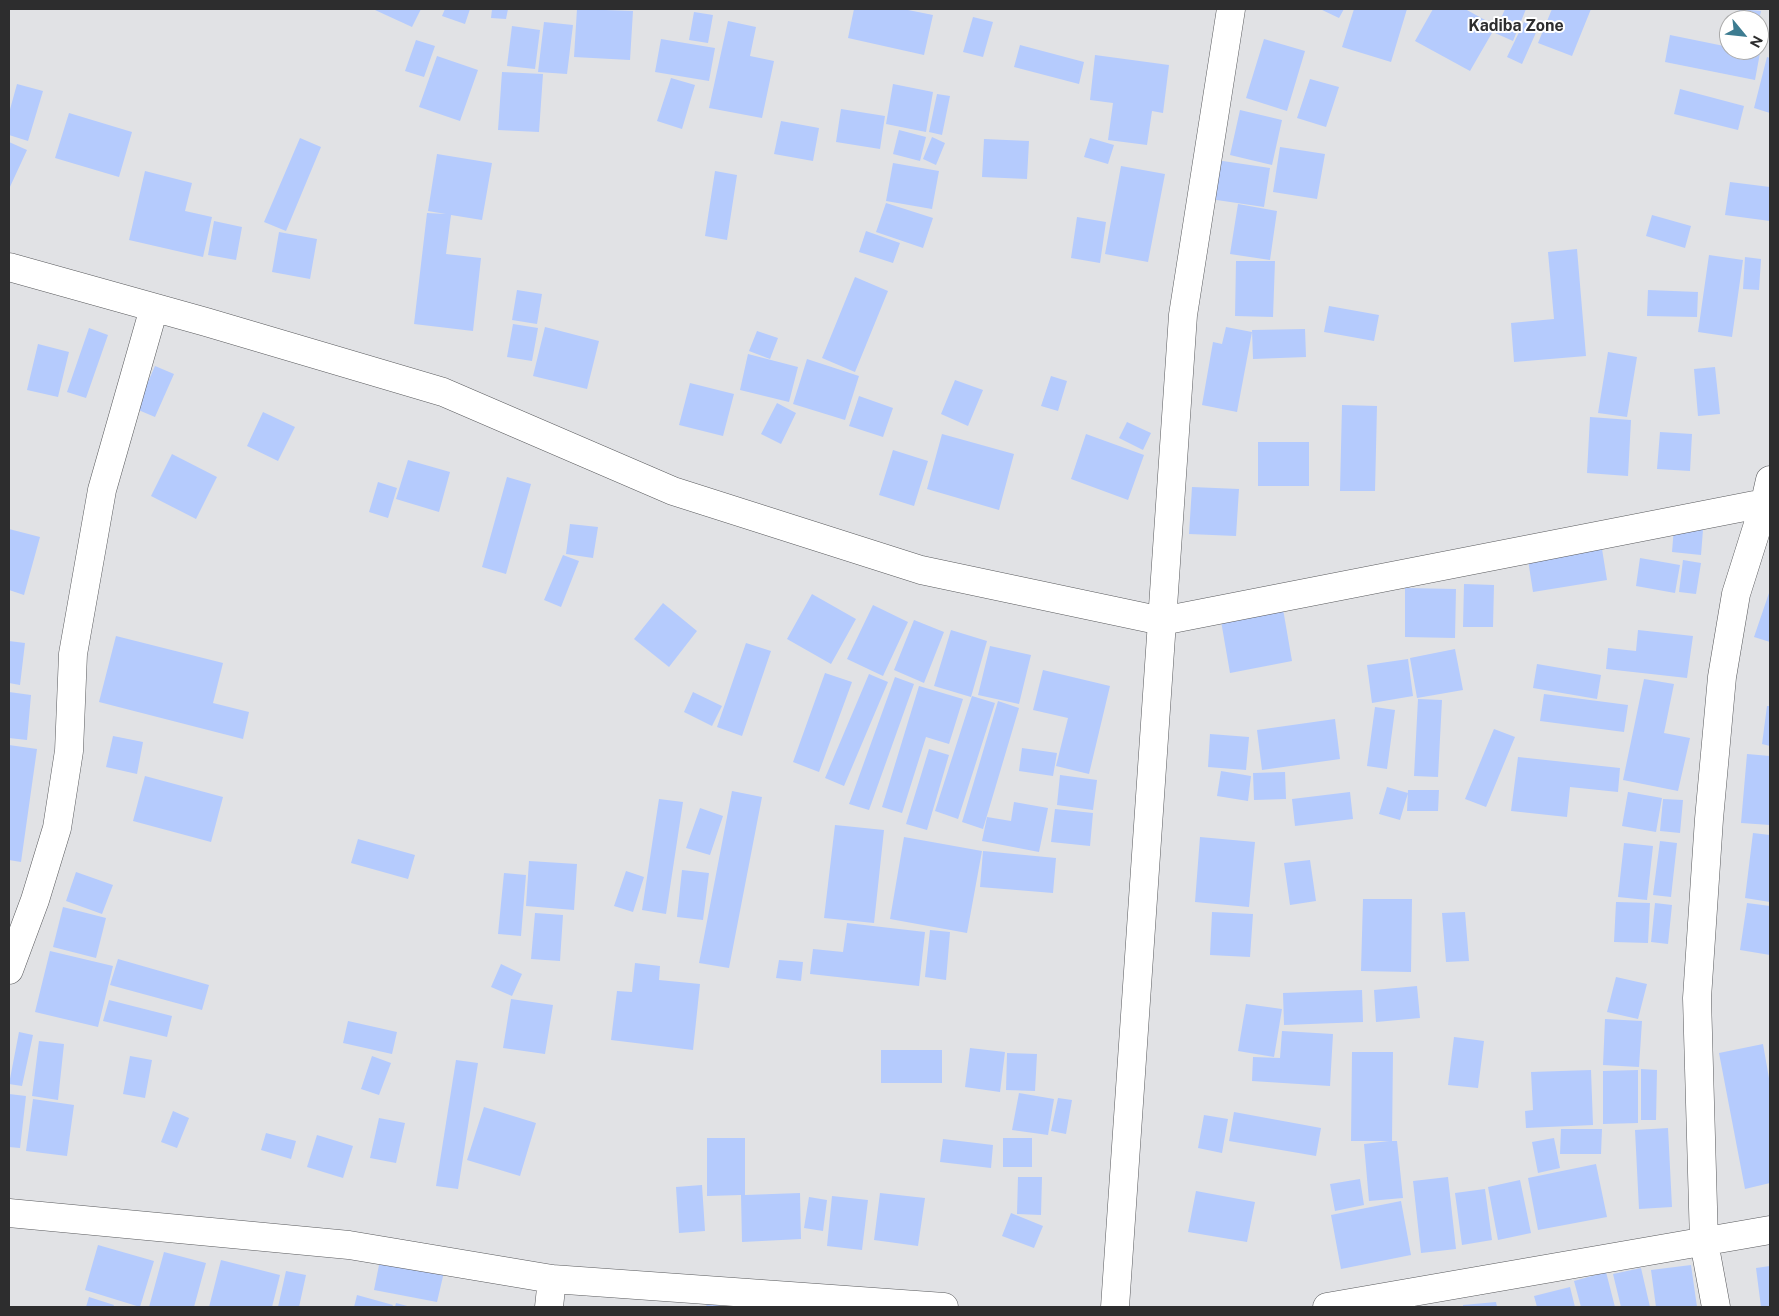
<!DOCTYPE html>
<html>
<head>
<meta charset="utf-8">
<style>
	body { margin:0 }
	#map { position:relative; width:1779px; height:1316px; overflow:hidden; background:#e1e2e5; font-family:"Public Sans",sans-serif }
	canvas { display:block }
	.frame { position:absolute; inset:0; border:10px solid #2d2d2e; pointer-events:none }
	.north { position:absolute; left:1719px; top:10px; width:50px; height:50px; box-sizing:border-box; background:#fff; border:1px solid #ababab; border-radius:50%; rotate:118deg; font-size:14px; font-weight:700; line-height:20px; text-align:center; color:#2d2d2e }
	.north::after { content:''; display:block; margin:auto; width:18px; height:22px; background:#3d7c91; clip-path:polygon(50% 0,100% 100%,50% 72%,0 100%) }
</style>
</head>
<body>
<div id="map">
<canvas width="1779" height="1316"></canvas>
<div class="frame"></div>
<div class="north">N</div>
</div>
<script>
const context = document.querySelector('canvas').getContext('2d');
context.lineJoin = 'round';
function fill(path, color) {
  context.fillStyle = color;
  context.fill(path, 'evenodd');
}
function shape(rows) {
  const path = new Path2D();
  for (const r of rows) {
    path.moveTo(r[0], r[1]);
    for (let i = 2; i < r.length; i += 2) path.lineTo(r[i], r[i + 1]);
  }
  return path;
}
function stroke(path, color, width, dash) {
  context.strokeStyle = color;
  context.lineWidth = width;
  context.lineCap = dash ? 'butt' : 'round';
  context.setLineDash(dash || []);
  context.stroke(path);
}
function drawText(font, color, halo, rows, align = 'center') {
  context.font = font + ' "Public Sans",sans-serif';
  context.lineWidth = 4;
  context.setLineDash([]);
  context.textBaseline = 'middle';
  context.strokeStyle = halo;
  context.fillStyle = color;
  for (const [text, x, y, turn = 0] of rows) {
    context.save();
    context.translate(x, y);
    context.rotate((+turn || 0) * Math.PI / 180);
    context.textAlign = isNaN(turn) ? turn : align;
    if (halo) context.strokeText(text, 0, 0);
    context.fillText(text, 0, 0);
    context.restore();
  }
}
fill(shape([
	[376,9,421,9,412,27,375,10],
	[445,9,470,9,465,24,442,16],
	[492,9,508,9,506,19,491,18],
	[577,9,633,11,630,60,574,57],
	[854,9,903,9,933,15,924,55,848,38],
	[1320,9,1344,9,1339,18],
	[1354,9,1407,9,1391,62,1342,47],
	[1433,9,1465,9,1496,26,1470,71,1415,41],
	[1505,9,1526,9,1513,41,1495,33],
	[1552,9,1591,9,1572,56,1538,43],
	[1739,9,1761,11,1759,20,1737,20],
	[694,12,713,15,708,43,689,40],
	[973,17,993,22,983,57,963,52],
	[728,21,756,27,750,56,774,61,762,118,709,108],
	[544,22,573,25,567,74,538,72],
	[1524,22,1538,28,1522,64,1507,57],
	[512,26,540,30,535,69,507,66],
	[1670,35,1729,47,1729,50,1744,50,1760,53,1755,80,1665,62],
	[661,39,715,48,709,81,655,72],
	[1264,39,1305,51,1287,111,1246,98],
	[416,40,435,46,424,77,405,71],
	[1020,45,1084,62,1079,84,1014,67],
	[1095,55,1169,65,1163,113,1152,111,1147,145,1108,140,1113,103,1090,100],
	[437,56,478,70,460,121,419,107],
	[1767,57,1770,58,1770,113,1754,108],
	[502,72,543,74,539,132,498,130],
	[671,78,695,85,682,129,657,121],
	[1310,79,1339,87,1326,127,1297,118],
	[17,84,43,91,28,141,9,135,9,113],
	[893,84,933,92,926,132,886,124],
	[1680,89,1744,106,1738,130,1674,114],
	[937,94,950,96,942,135,929,132],
	[841,109,885,116,880,149,836,142],
	[1240,110,1282,120,1272,165,1230,155],
	[69,113,132,132,119,177,55,158],
	[781,121,819,128,813,161,774,154],
	[899,130,926,137,920,161,893,154],
	[932,137,945,143,936,165,923,159],
	[300,138,321,147,286,231,264,222],
	[1090,138,1114,145,1108,164,1084,157],
	[984,139,1029,141,1027,179,982,177],
	[9,142,27,150,9,189],
	[1280,147,1325,154,1317,199,1273,192],
	[437,154,492,163,482,220,451,215,446,254,481,258,473,331,414,324,427,213,446,214,428,211],
	[1216,160,1270,168,1264,207,1210,199],
	[893,163,939,171,932,209,886,201],
	[1121,166,1165,174,1148,262,1105,254],
	[145,171,192,183,185,211,212,217,203,257,129,240],
	[715,171,737,175,727,240,705,236],
	[1730,182,1770,187,1770,221,1725,215],
	[886,203,933,218,923,248,876,232],
	[1238,204,1277,211,1270,260,1230,254],
	[1652,215,1691,226,1685,248,1646,236],
	[1077,217,1106,222,1100,263,1071,258],
	[214,221,242,227,236,260,208,255],
	[866,231,900,243,893,263,859,252],
	[279,232,317,239,310,279,272,272],
	[1577,249,1586,356,1514,362,1511,323,1554,319,1548,252],
	[1709,255,1743,260,1732,337,1698,332],
	[1745,257,1761,259,1759,290,1743,289],
	[1236,261,1275,261,1273,317,1235,316],
	[855,277,888,291,855,372,822,358],
	[517,290,542,294,537,324,512,320],
	[1648,290,1698,292,1697,317,1647,316],
	[1329,306,1379,315,1374,341,1324,332],
	[513,324,538,328,532,361,507,357],
	[545,327,599,341,587,389,533,376],
	[1226,327,1252,332,1237,412,1202,405,1213,342,1222,344],
	[89,328,108,335,86,398,67,392],
	[1305,329,1306,357,1253,359,1252,330],
	[757,331,778,338,770,359,749,351],
	[38,344,69,352,58,397,27,390],
	[1608,352,1637,357,1627,417,1598,413],
	[748,354,798,367,789,402,740,390],
	[807,359,859,376,845,420,793,404],
	[155,366,174,374,155,417,136,409],
	[1715,367,1720,414,1698,416,1694,369],
	[1051,376,1067,381,1058,411,1041,406],
	[955,380,983,390,968,426,941,414],
	[690,383,734,394,723,436,679,425],
	[859,396,893,408,883,437,849,426],
	[777,403,796,413,781,444,761,434],
	[1342,405,1377,406,1375,491,1340,491],
	[263,412,295,427,278,461,247,446],
	[1590,417,1631,420,1628,476,1587,473],
	[1127,422,1151,433,1143,450,1119,438],
	[1660,432,1692,434,1690,471,1657,469],
	[942,434,1014,454,999,510,927,489],
	[1086,434,1144,455,1128,500,1071,479],
	[1258,442,1309,442,1309,486,1258,486],
	[893,450,928,461,914,506,879,495],
	[172,454,217,477,196,519,151,496],
	[408,460,450,472,439,512,396,499],
	[507,477,531,484,506,574,482,567],
	[378,482,397,488,388,518,369,512],
	[1192,487,1239,489,1236,536,1189,534],
	[570,524,598,527,593,558,566,554],
	[1674,527,1703,530,1701,555,1672,552],
	[9,529,40,537,24,595,9,590],
	[1602,549,1607,580,1533,592,1528,560],
	[563,555,579,561,561,607,544,600],
	[1640,558,1680,565,1675,593,1636,586],
	[1683,560,1701,563,1696,594,1679,592],
	[1464,584,1494,585,1493,627,1463,627],
	[1405,588,1456,589,1455,638,1405,637],
	[1769,593,1770,594,1770,642,1754,637],
	[812,594,856,619,831,664,787,639],
	[663,603,697,631,669,667,634,639],
	[873,605,908,622,883,676,847,659],
	[1283,609,1292,661,1230,673,1221,621],
	[914,620,944,632,924,683,894,670],
	[951,630,987,641,971,697,934,686],
	[1638,630,1693,636,1687,678,1606,669,1608,648,1636,651],
	[116,636,223,663,213,703,249,712,243,739,99,702],
	[9,641,25,643,20,685,9,683],
	[746,643,771,651,742,736,717,727],
	[990,646,1031,655,1019,704,978,695],
	[1455,649,1463,690,1417,698,1410,658],
	[1408,659,1413,696,1372,703,1367,665],
	[1537,664,1601,675,1597,699,1533,688],
	[1043,670,1110,686,1089,774,1056,766,1068,718,1033,710],
	[825,673,852,682,819,772,793,762],
	[869,674,888,682,844,786,825,778],
	[895,677,914,684,869,810,849,804],
	[1644,679,1674,684,1664,733,1690,738,1678,791,1623,780],
	[919,686,963,699,949,744,926,737,902,813,882,807],
	[9,692,31,695,27,740,9,738],
	[693,692,722,706,712,726,684,712],
	[1544,694,1628,705,1624,732,1540,721],
	[972,696,995,703,958,819,935,811],
	[1418,699,1442,700,1438,777,1414,776],
	[998,701,1019,708,983,829,962,822],
	[1767,706,1770,706,1770,746,1762,744],
	[1375,707,1395,710,1387,769,1367,766],
	[1335,719,1340,759,1262,770,1257,730],
	[1494,729,1515,737,1486,807,1465,799],
	[1210,734,1249,737,1246,770,1208,767],
	[113,736,143,742,137,774,106,767],
	[9,745,37,749,21,862,9,860],
	[1022,748,1057,753,1053,776,1019,771],
	[929,749,949,755,927,830,906,824],
	[1747,754,1770,756,1770,825,1741,823],
	[1518,757,1620,768,1618,792,1570,787,1567,817,1511,811],
	[1221,771,1251,776,1248,801,1217,796],
	[1285,772,1286,799,1254,800,1253,773],
	[1060,775,1097,780,1093,810,1057,805],
	[145,776,223,797,211,842,133,821],
	[1387,787,1408,793,1400,820,1379,814],
	[1408,790,1439,790,1438,811,1407,811],
	[732,791,762,797,729,968,699,963],
	[1350,792,1353,819,1295,826,1292,799],
	[1628,792,1662,798,1656,832,1622,826],
	[659,799,683,802,666,914,642,910],
	[1663,799,1683,800,1680,833,1660,831],
	[1014,802,1048,808,1039,852,982,841,987,817,1011,821],
	[700,808,723,816,710,855,686,848],
	[1055,809,1093,813,1090,846,1051,842],
	[835,825,884,830,874,923,824,918],
	[1753,833,1770,835,1770,902,1745,898],
	[904,837,982,851,967,933,890,919],
	[1200,837,1255,842,1249,907,1195,902],
	[358,839,415,855,408,879,351,863],
	[1660,841,1677,843,1671,897,1653,895],
	[1624,843,1653,846,1647,900,1618,897],
	[983,851,1056,858,1053,893,980,887],
	[1310,860,1316,901,1290,905,1284,863],
	[529,861,577,864,574,910,526,906],
	[682,870,709,873,703,920,677,917],
	[626,871,644,877,633,912,614,906],
	[76,872,113,885,102,914,66,901],
	[504,873,526,875,521,936,498,934],
	[1363,899,1412,899,1411,972,1361,971],
	[1616,902,1650,903,1648,943,1614,942],
	[1655,903,1672,905,1668,944,1651,942],
	[1747,903,1770,906,1770,955,1740,950],
	[63,907,106,918,96,958,53,947],
	[1212,912,1253,914,1250,957,1210,955],
	[1465,912,1469,961,1446,962,1442,913],
	[535,913,563,915,560,961,531,959],
	[847,923,925,932,919,986,810,974,813,949,843,952],
	[930,930,950,932,946,980,925,977],
	[50,951,113,966,98,1027,35,1012],
	[118,959,209,985,202,1010,110,985],
	[779,960,803,962,801,981,776,978],
	[635,963,660,966,659,980,700,984,693,1050,611,1040,617,991,632,992],
	[501,964,522,974,512,996,491,987],
	[1616,977,1647,984,1638,1019,1607,1012],
	[1417,986,1420,1018,1376,1022,1374,990],
	[1362,990,1363,1022,1284,1025,1283,993],
	[511,999,553,1005,545,1054,503,1048],
	[109,1000,172,1016,167,1037,103,1021],
	[1246,1004,1282,1009,1274,1057,1238,1051],
	[1605,1019,1642,1021,1639,1067,1603,1065],
	[348,1021,397,1032,392,1054,343,1043],
	[1282,1031,1333,1034,1330,1086,1252,1081,1253,1057,1280,1058],
	[19,1032,33,1035,22,1086,9,1084],
	[1454,1037,1484,1041,1478,1088,1448,1085],
	[39,1041,64,1044,58,1100,32,1096],
	[1763,1044,1770,1084,1770,1183,1745,1189,1719,1053],
	[970,1048,1005,1052,1000,1092,965,1087],
	[881,1050,942,1050,942,1083,881,1083],
	[1352,1052,1393,1052,1392,1141,1397,1141,1403,1198,1369,1201,1364,1144,1389,1141,1351,1141],
	[1007,1053,1037,1054,1035,1091,1006,1090],
	[130,1056,152,1060,145,1098,123,1094],
	[372,1056,391,1063,379,1095,361,1089],
	[456,1060,478,1063,458,1189,436,1186],
	[1641,1069,1657,1070,1656,1120,1641,1120],
	[1591,1070,1593,1125,1526,1128,1525,1111,1533,1110,1531,1072],
	[1638,1070,1638,1123,1603,1124,1603,1071],
	[1019,1093,1054,1099,1048,1135,1012,1130],
	[9,1094,26,1096,20,1148,9,1147],
	[1058,1098,1072,1100,1066,1134,1051,1131],
	[33,1099,74,1105,67,1156,26,1151],
	[484,1107,536,1123,520,1176,467,1160],
	[173,1111,189,1118,177,1148,161,1142],
	[1234,1112,1321,1128,1316,1156,1229,1141],
	[1204,1115,1228,1119,1222,1153,1198,1148],
	[379,1118,405,1123,396,1163,370,1158],
	[1668,1128,1672,1207,1639,1209,1635,1130],
	[1561,1129,1602,1129,1601,1154,1560,1154],
	[266,1133,296,1141,291,1159,261,1150],
	[317,1135,353,1146,343,1178,307,1167],
	[707,1138,745,1138,745,1195,800,1193,801,1239,742,1242,741,1195,707,1196],
	[1003,1138,1032,1138,1032,1167,1003,1167],
	[1554,1138,1560,1168,1538,1173,1532,1142],
	[943,1139,993,1145,991,1168,940,1162],
	[1596,1164,1607,1217,1538,1230,1528,1178],
	[1018,1177,1042,1177,1041,1215,1017,1214],
	[1448,1177,1456,1249,1421,1253,1413,1181],
	[1360,1179,1364,1205,1335,1211,1330,1184],
	[1520,1180,1531,1233,1498,1240,1488,1187],
	[702,1185,705,1231,679,1233,676,1187],
	[1485,1189,1492,1240,1462,1245,1455,1193],
	[1196,1191,1255,1202,1247,1242,1188,1232],
	[880,1193,925,1198,918,1246,874,1240],
	[832,1196,868,1200,862,1250,827,1246],
	[809,1197,827,1200,823,1231,804,1228],
	[1401,1201,1411,1255,1341,1269,1331,1215],
	[1011,1213,1043,1226,1034,1248,1002,1236],
	[98,1245,154,1261,140,1307,85,1290],
	[164,1252,206,1263,194,1307,149,1307],
	[221,1260,280,1275,272,1307,209,1307],
	[380,1260,444,1272,437,1302,374,1290],
	[1691,1265,1697,1307,1656,1307,1651,1270],
	[1770,1266,1770,1307,1761,1307,1756,1268],
	[1641,1268,1650,1307,1621,1307,1613,1274],
	[286,1271,306,1275,299,1307,278,1307],
	[1606,1272,1615,1307,1581,1307,1574,1281],
	[1570,1287,1575,1307,1537,1307,1534,1296],
	[357,1295,393,1305,392,1307,354,1307],
	[89,1297,114,1305,113,1307,86,1307],
	[1496,1302,1497,1307,1463,1307,1463,1305],
	[396,1303,411,1307,395,1307],
	[707,1303,722,1306,722,1307,706,1307]
]), '#b5cbfd');
const street = shape([
	[9,267,206,322,443,392,673,491,921,570,1162,621,1770,502],
	[9,970,35,900,57,828,69,751,73,654,102,490,154,308],
	[9,1213,349,1245,552,1279,944,1307],
	[549,1307,552,1279],
	[1115,1307,1183,315,1231,9],
	[1327,1307,1770,1230],
	[1716,1307,1704,1242,1697,998,1709,819,1722,677,1736,594,1765,502,1770,480]
]);
stroke(street, '#595a5d', 29);
stroke(street, '#fff', 28);
drawText('bold 16px', '#2d2d2e', '#fff', [
	["Kadiba Zone",1516,26]
]);
</script>
</body>
</html>
